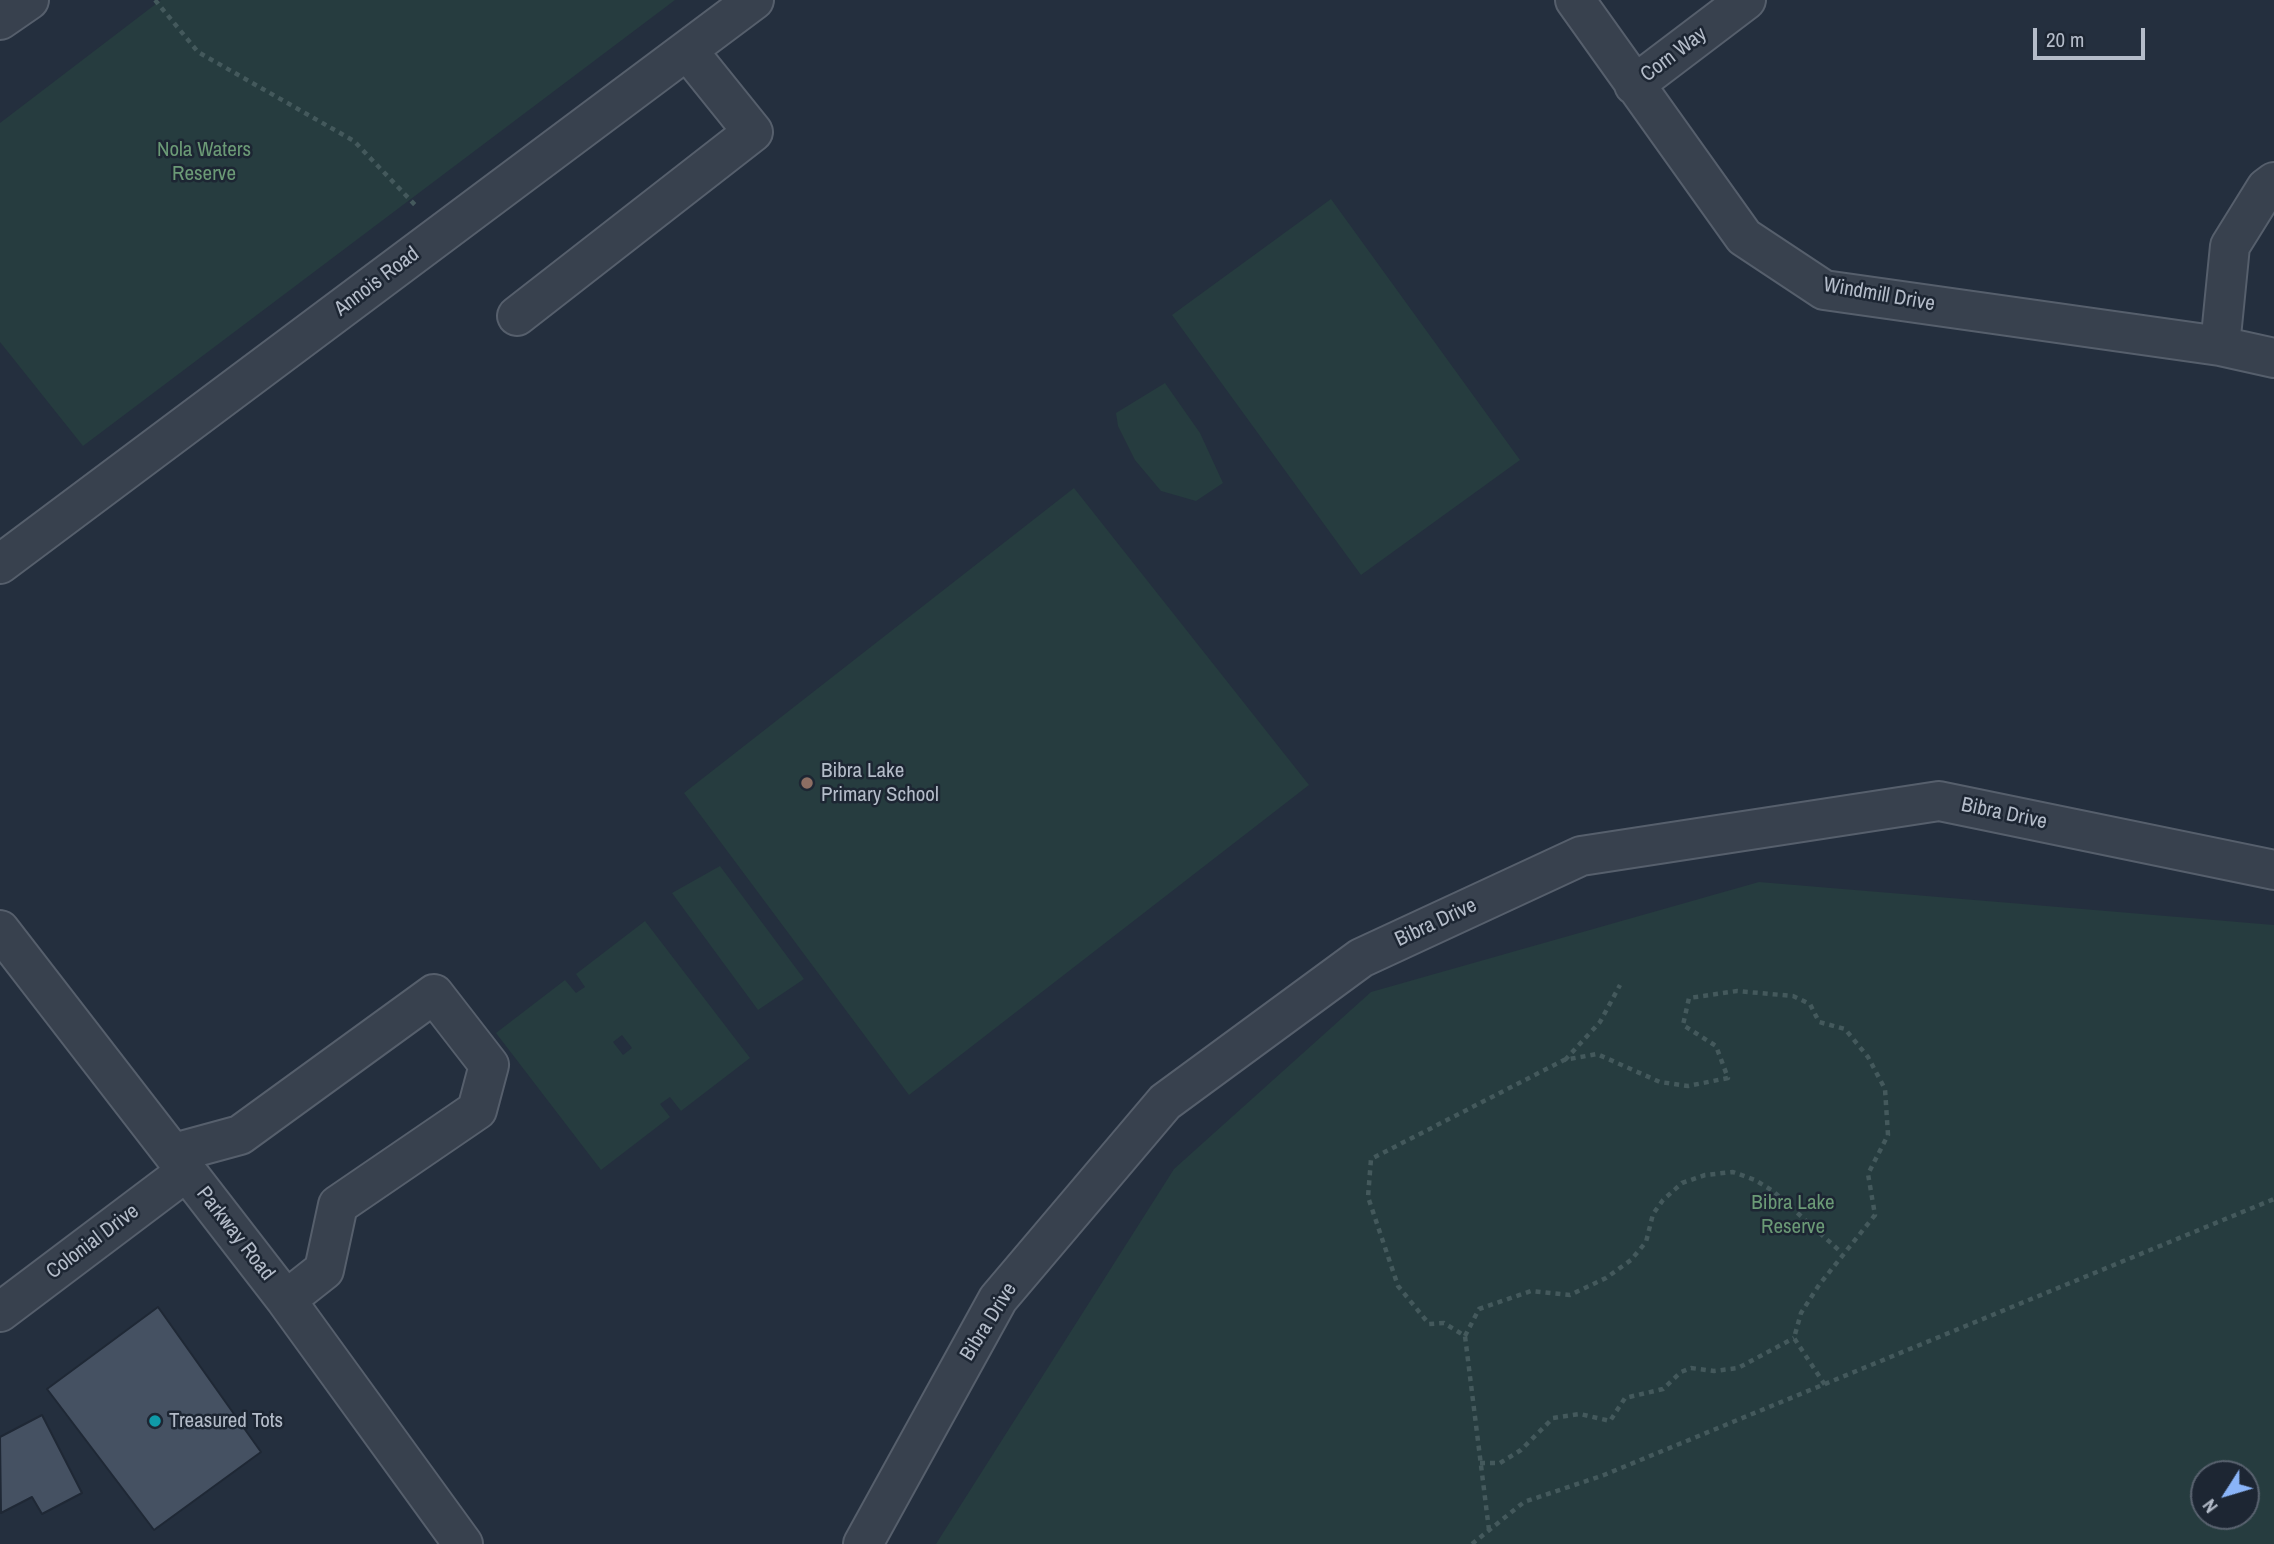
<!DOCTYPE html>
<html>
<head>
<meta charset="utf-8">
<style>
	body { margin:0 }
	#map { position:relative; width:2274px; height:1544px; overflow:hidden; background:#242f3e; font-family:"Archivo Narrow",sans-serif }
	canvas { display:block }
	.north { position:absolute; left:2190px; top:1460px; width:70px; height:70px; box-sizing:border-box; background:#1d2633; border:2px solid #59626f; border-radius:50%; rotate:233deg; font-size:19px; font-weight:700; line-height:28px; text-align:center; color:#b4bcc9 }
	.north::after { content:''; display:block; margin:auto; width:24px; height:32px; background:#8ab4f8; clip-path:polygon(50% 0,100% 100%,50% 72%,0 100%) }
	.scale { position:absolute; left:2033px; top:28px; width:112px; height:32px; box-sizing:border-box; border:4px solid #b4bcc9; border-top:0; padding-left:9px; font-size:21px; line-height:24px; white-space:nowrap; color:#b4bcc9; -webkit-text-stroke:5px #1d2633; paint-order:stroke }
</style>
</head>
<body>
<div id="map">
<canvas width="2274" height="1544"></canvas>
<div class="north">N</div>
<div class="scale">20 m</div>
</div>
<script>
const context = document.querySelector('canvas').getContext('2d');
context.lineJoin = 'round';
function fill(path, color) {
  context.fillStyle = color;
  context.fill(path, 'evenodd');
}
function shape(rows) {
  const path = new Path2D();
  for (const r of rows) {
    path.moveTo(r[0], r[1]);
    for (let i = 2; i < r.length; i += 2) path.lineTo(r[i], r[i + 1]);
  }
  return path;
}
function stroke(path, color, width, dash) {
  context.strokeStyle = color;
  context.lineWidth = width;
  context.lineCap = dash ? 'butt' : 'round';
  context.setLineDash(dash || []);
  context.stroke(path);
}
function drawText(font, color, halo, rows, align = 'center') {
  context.font = font + ' "Archivo Narrow",sans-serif';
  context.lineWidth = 5;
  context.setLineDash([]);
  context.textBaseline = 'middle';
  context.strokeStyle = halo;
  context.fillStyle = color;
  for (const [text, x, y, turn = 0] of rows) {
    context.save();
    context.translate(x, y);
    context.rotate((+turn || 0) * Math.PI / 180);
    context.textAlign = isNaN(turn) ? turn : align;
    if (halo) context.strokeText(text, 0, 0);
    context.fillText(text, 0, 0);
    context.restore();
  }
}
fill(shape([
	[161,0,675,0,83,446,0,342,0,123],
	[1331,199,1520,460,1361,575,1172,315],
	[1165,383,1200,433,1223,483,1196,501,1161,491,1135,460,1118,426,1116,413],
	[1074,488,1309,785,909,1095,684,793],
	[720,866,804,979,758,1010,672,893],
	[1759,882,2274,925,2274,1544,936,1544,1174,1169,1371,992],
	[2204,1474,2246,1474,2246,1516,2204,1516],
	[645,921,750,1058,681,1111,670,1097,660,1104,670,1117,601,1170,496,1033,565,980,576,993,585,987,576,974],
	[622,1035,632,1048,623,1055,613,1042]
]), '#263c3f');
const building = shape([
	[158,1307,261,1452,154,1530,47,1389,158,1307],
	[42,1415,82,1493,42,1514,32,1497,1,1513,0,1437,42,1415]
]);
fill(building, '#455162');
stroke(building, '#1f2835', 2);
const minor = shape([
	[1575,0,1744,237,1824,290,2220,346,2274,358],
	[0,20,29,0],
	[1634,85,1746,0],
	[517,316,753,132,687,50],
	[2220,346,2230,246,2266,188,2274,182],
	[0,564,754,0],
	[0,930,286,1300,463,1544],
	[174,1153,240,1135,434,994,489,1065,477,1110,338,1205,324,1270,286,1300],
	[0,1312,187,1171],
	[863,1544,998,1299,1165,1102,1361,958,1581,856,1939,801,2274,870]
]);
stroke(minor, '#565f6c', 42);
stroke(shape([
	[155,0,198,52,354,141,417,207],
	[1565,1060,1600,1022,1620,985],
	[1465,1336,1479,1309,1531,1291,1570,1295,1606,1278,1631,1260,1646,1242,1653,1214,1663,1200,1682,1183,1705,1175,1733,1172,1755,1180,1773,1191,1842,1253],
	[1480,1463,1500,1463,1521,1450,1553,1418,1580,1414,1610,1421,1625,1398,1663,1389,1681,1372,1691,1368,1714,1371,1738,1368,1794,1338],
	[1489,1530,1465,1336,1444,1323,1429,1324,1398,1286,1368,1197,1371,1159,1564,1060,1597,1054,1660,1082,1688,1086,1728,1078,1716,1046,1683,1025,1689,998,1737,991,1793,996,1810,1004,1819,1022,1845,1029,1868,1057,1885,1089,1888,1135,1868,1174,1875,1215,1819,1285,1801,1313,1794,1338,1825,1385],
	[1472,1544,1524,1502,1604,1475,2274,1199]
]), '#44595c', 4.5, [5, 5]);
stroke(minor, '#38414e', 38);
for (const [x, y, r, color] of [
	[807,783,7,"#8d6e63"],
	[155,1421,7,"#0f9aa8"]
]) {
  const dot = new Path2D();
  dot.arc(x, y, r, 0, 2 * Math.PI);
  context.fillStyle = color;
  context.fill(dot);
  stroke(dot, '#1d2633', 2.5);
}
drawText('21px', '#b4bcc9', '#1d2633', [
	["Corn Way",1674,55,-37],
	["Annois Road",377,282,-37],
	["Windmill Drive",1879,295,10],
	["Bibra Drive",2004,814,12],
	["Bibra Drive",1436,923,-25],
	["Parkway Road",235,1234,52],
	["Colonial Drive",93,1242,-37],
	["Bibra Drive",989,1322,-58]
]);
drawText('21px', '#6b9a76', '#1d2633', [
	["Nola Waters",204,150],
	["Reserve",204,174],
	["Bibra Lake",1793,1203],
	["Reserve",1793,1227]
]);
drawText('21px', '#b4bcc9', '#1d2633', [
	["Bibra Lake",821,771],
	["Primary School",821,795],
	["Treasured Tots",169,1421]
], 'left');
</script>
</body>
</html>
